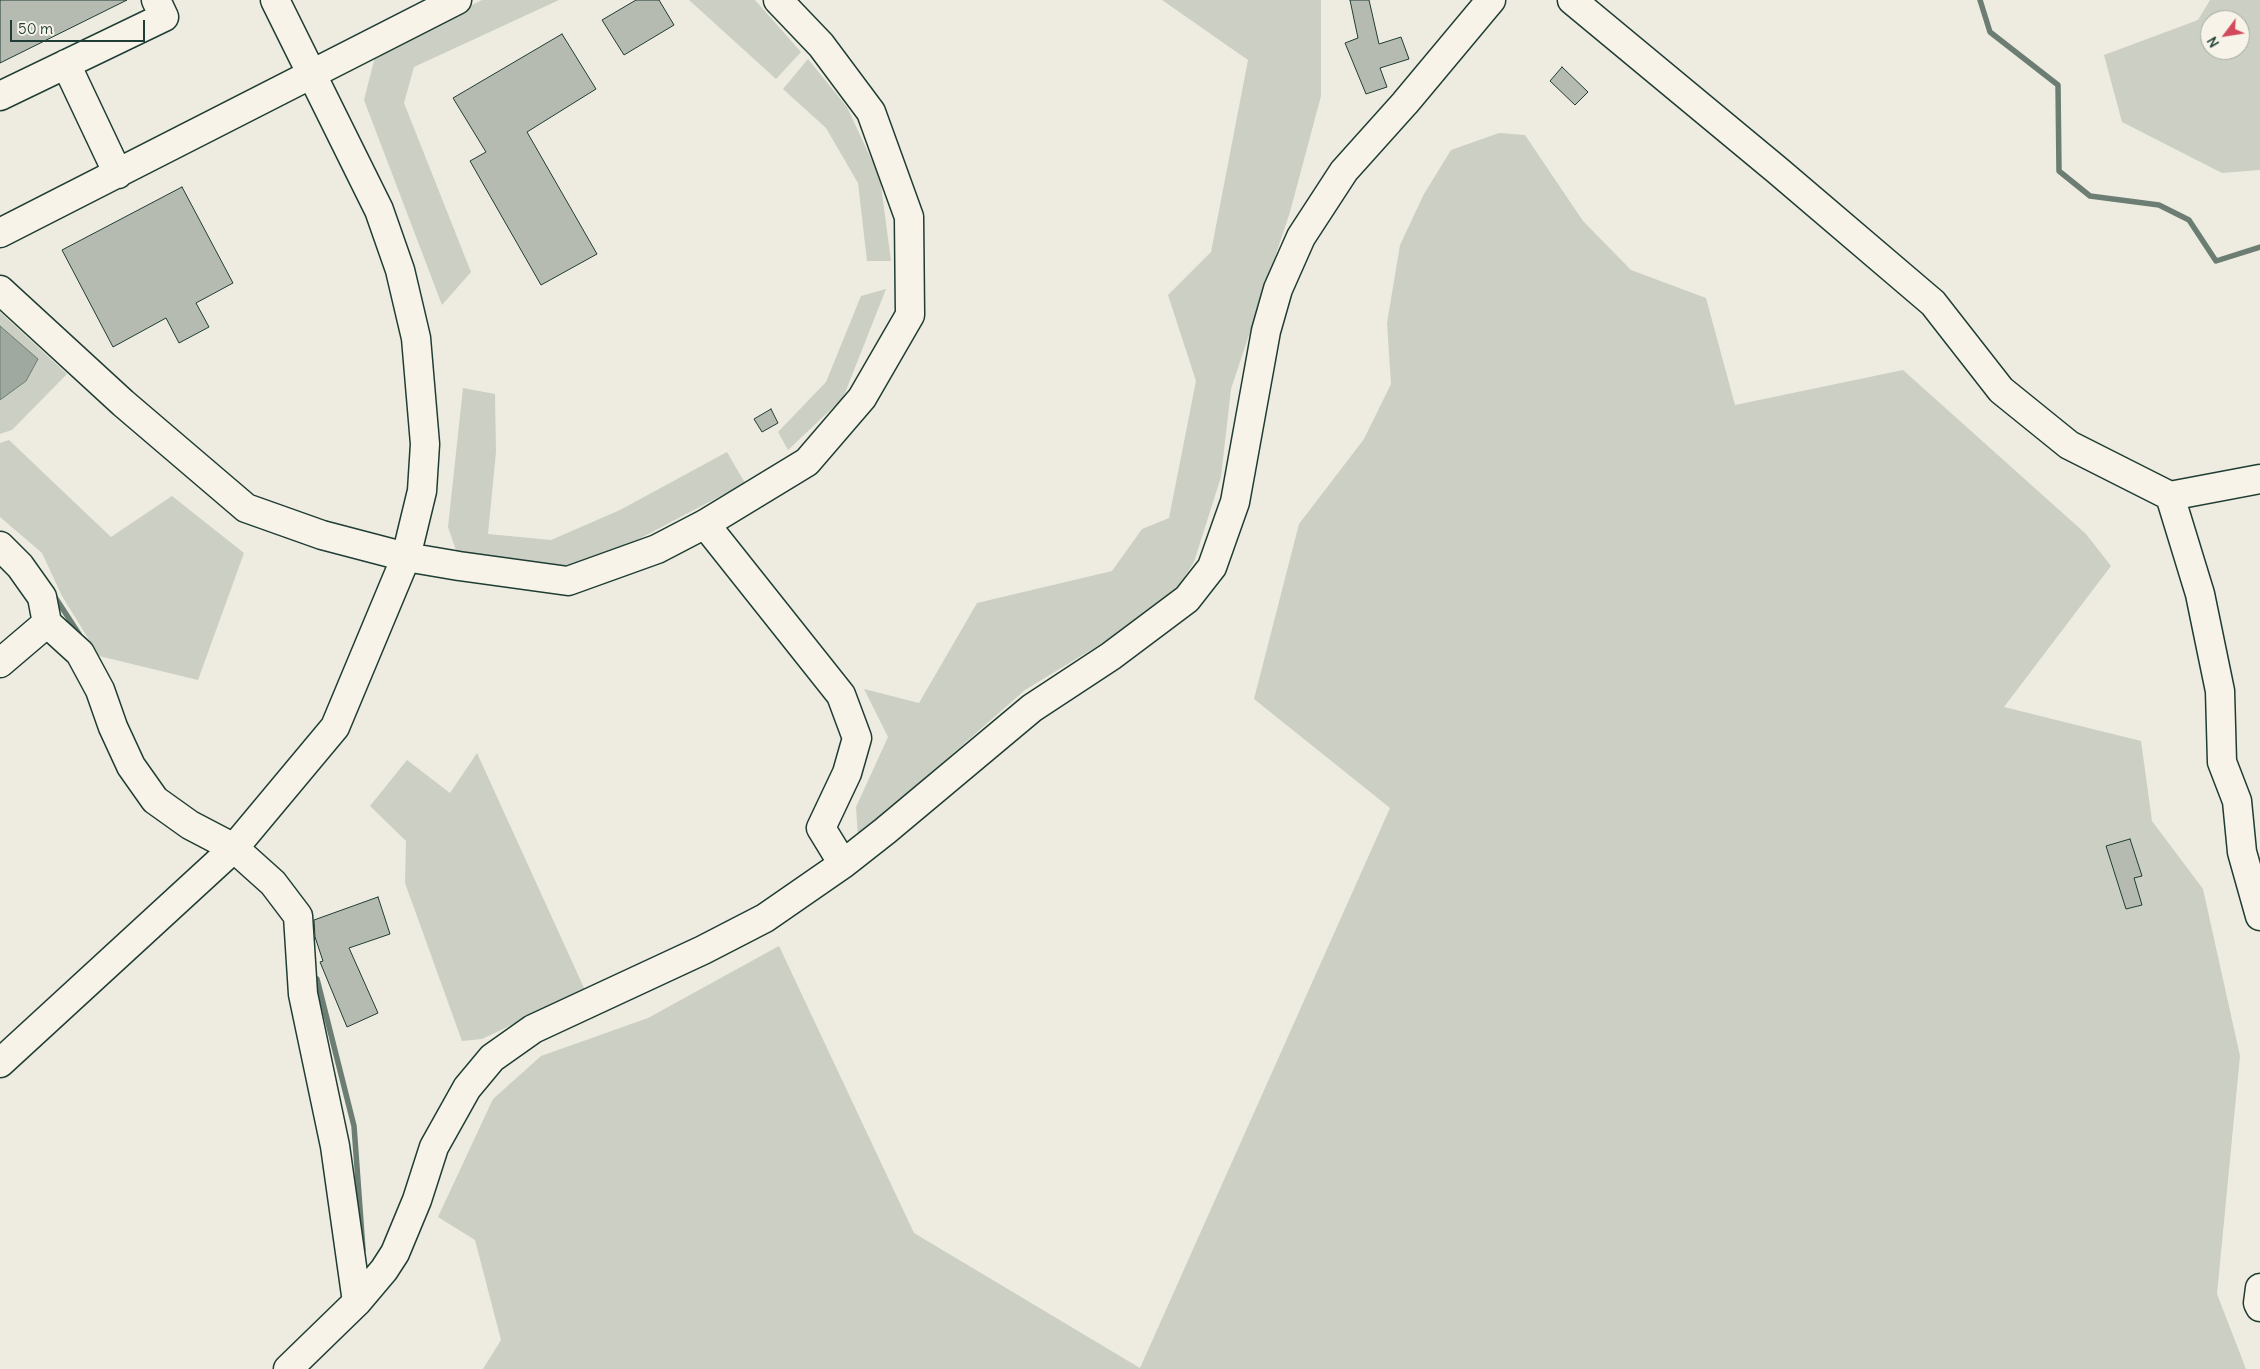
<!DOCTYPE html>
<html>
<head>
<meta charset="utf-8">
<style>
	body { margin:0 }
	#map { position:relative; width:2260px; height:1369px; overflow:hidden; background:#eeece1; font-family:Delius,sans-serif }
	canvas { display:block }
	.north { position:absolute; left:2200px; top:10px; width:50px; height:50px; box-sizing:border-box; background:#f7f3e8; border:1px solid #a1aaa0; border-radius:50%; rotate:239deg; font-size:14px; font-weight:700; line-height:20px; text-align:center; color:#1f3d34 }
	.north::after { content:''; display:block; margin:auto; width:18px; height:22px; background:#d1495b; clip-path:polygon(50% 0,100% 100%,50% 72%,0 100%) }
	.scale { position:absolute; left:10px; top:20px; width:135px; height:22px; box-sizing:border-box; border:2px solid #1f3d34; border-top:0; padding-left:6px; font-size:15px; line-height:18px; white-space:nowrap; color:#1f3d34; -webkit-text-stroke:4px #f7f3e8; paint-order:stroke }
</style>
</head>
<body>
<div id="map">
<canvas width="2260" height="1369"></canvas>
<div class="north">N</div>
<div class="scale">50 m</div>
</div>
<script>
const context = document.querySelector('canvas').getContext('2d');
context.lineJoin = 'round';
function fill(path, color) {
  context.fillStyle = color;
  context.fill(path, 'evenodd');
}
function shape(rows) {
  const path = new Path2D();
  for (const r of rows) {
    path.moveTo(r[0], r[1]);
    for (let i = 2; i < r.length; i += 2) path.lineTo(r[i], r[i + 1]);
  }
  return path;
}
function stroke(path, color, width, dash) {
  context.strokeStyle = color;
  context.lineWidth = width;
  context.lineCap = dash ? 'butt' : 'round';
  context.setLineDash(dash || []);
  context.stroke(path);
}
fill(shape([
	[482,0,559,0,414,67,404,103,471,272,442,305,364,100,376,53],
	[689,0,755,0,801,52,776,79],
	[1162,0,1321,0,1321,96,1290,212,1231,389,1221,477,1194,562,1168,603,1025,690,858,837,856,807,888,737,864,689,919,703,977,603,1112,571,1142,529,1169,518,1196,381,1168,295,1211,252,1248,60],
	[2210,0,2260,0,2260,170,2222,173,2122,122,2104,55,2198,20],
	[2210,20,2240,20,2240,50,2210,50],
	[808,59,847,107,880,178,891,261,867,261,858,183,826,128,783,89],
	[1499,133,1525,135,1583,221,1631,270,1706,298,1735,405,1903,370,2086,534,2111,566,2004,707,2141,741,2152,821,2203,889,2240,1056,2217,1294,2246,1369,483,1369,501,1340,475,1240,438,1217,493,1099,541,1056,648,1018,779,946,914,1233,1140,1368,1390,808,1254,699,1299,524,1364,439,1391,384,1387,323,1400,245,1424,194,1451,150],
	[886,289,843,398,788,450,778,432,826,382,861,296],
	[0,312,67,374,12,430,0,434],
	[463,388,495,394,496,452,488,534,551,540,620,510,727,452,745,483,637,540,564,569,458,556,448,527],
	[9,440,111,537,172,496,244,553,198,680,99,656,62,596,42,553,0,517,0,443],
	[477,753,585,990,482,1039,462,1041,405,883,406,841,370,806,407,760,450,793]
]), '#cccfc4');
const water = shape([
	[0,326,38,359,26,381,0,400,0,326]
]);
fill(water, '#9fa99f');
stroke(water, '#6c7e74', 1);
stroke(shape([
	[1980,0,1990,32,2058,85,2059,171,2090,196,2159,205,2189,220,2216,261,2260,247],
	[53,594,79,634],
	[317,979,354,1126,363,1250]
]), '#6c7e74', 5.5);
const building = shape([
	[0,0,127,0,0,63,0,0],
	[636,0,659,0,674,25,624,55,602,20,636,0],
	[1350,0,1369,0,1379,44,1401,37,1409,59,1380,68,1387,87,1366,94,1345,43,1358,38,1350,0],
	[562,34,596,89,527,132,597,254,541,285,470,161,486,152,453,98,562,34],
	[1562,67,1588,92,1575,105,1550,81,1562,67],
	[182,187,233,283,196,303,209,327,179,343,166,318,113,347,62,250,182,187],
	[771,409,778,423,762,432,754,419,771,409],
	[2130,839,2142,876,2134,878,2142,905,2126,909,2106,846,2130,839],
	[378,897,390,934,349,948,378,1013,347,1027,320,962,323,961,315,937,314,920,378,897]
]);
fill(building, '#b5bbb0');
stroke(building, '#1f3d34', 1);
const minor = shape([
	[1572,0,1777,170,1933,303,2001,390,2069,445,2170,496,2260,479],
	[66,64,118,174],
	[0,96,164,17,156,0],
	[0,233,457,0],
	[0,290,123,403,246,508,322,535,406,557,459,566,568,581,657,549,705,524,807,462,862,398,910,315,909,217,871,112,821,45,778,0],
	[2170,496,2200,594,2220,691,2222,762,2237,801,2242,852,2260,916],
	[705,524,841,695,857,738,847,773,821,828,843,864],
	[0,546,20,566,42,597,47,623,80,653,100,690,113,727,131,766,155,800,190,825,234,848,273,883,298,916,303,994,335,1146,357,1302],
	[0,663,47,623],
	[0,1063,234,848,335,727,406,557,422,491,425,444,416,338,400,270,379,210,275,0],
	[2260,1288,2258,1303,2260,1307],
	[288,1369,357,1302,384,1270,395,1253,417,1200,434,1147,467,1088,492,1058,533,1029,703,950,765,918,843,864,885,831,1032,708,1111,656,1187,599,1212,567,1235,502,1266,331,1278,289,1301,237,1344,171,1405,103,1491,0]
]);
stroke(minor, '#1f3d34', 31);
stroke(minor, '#f7f3e8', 28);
</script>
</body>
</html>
